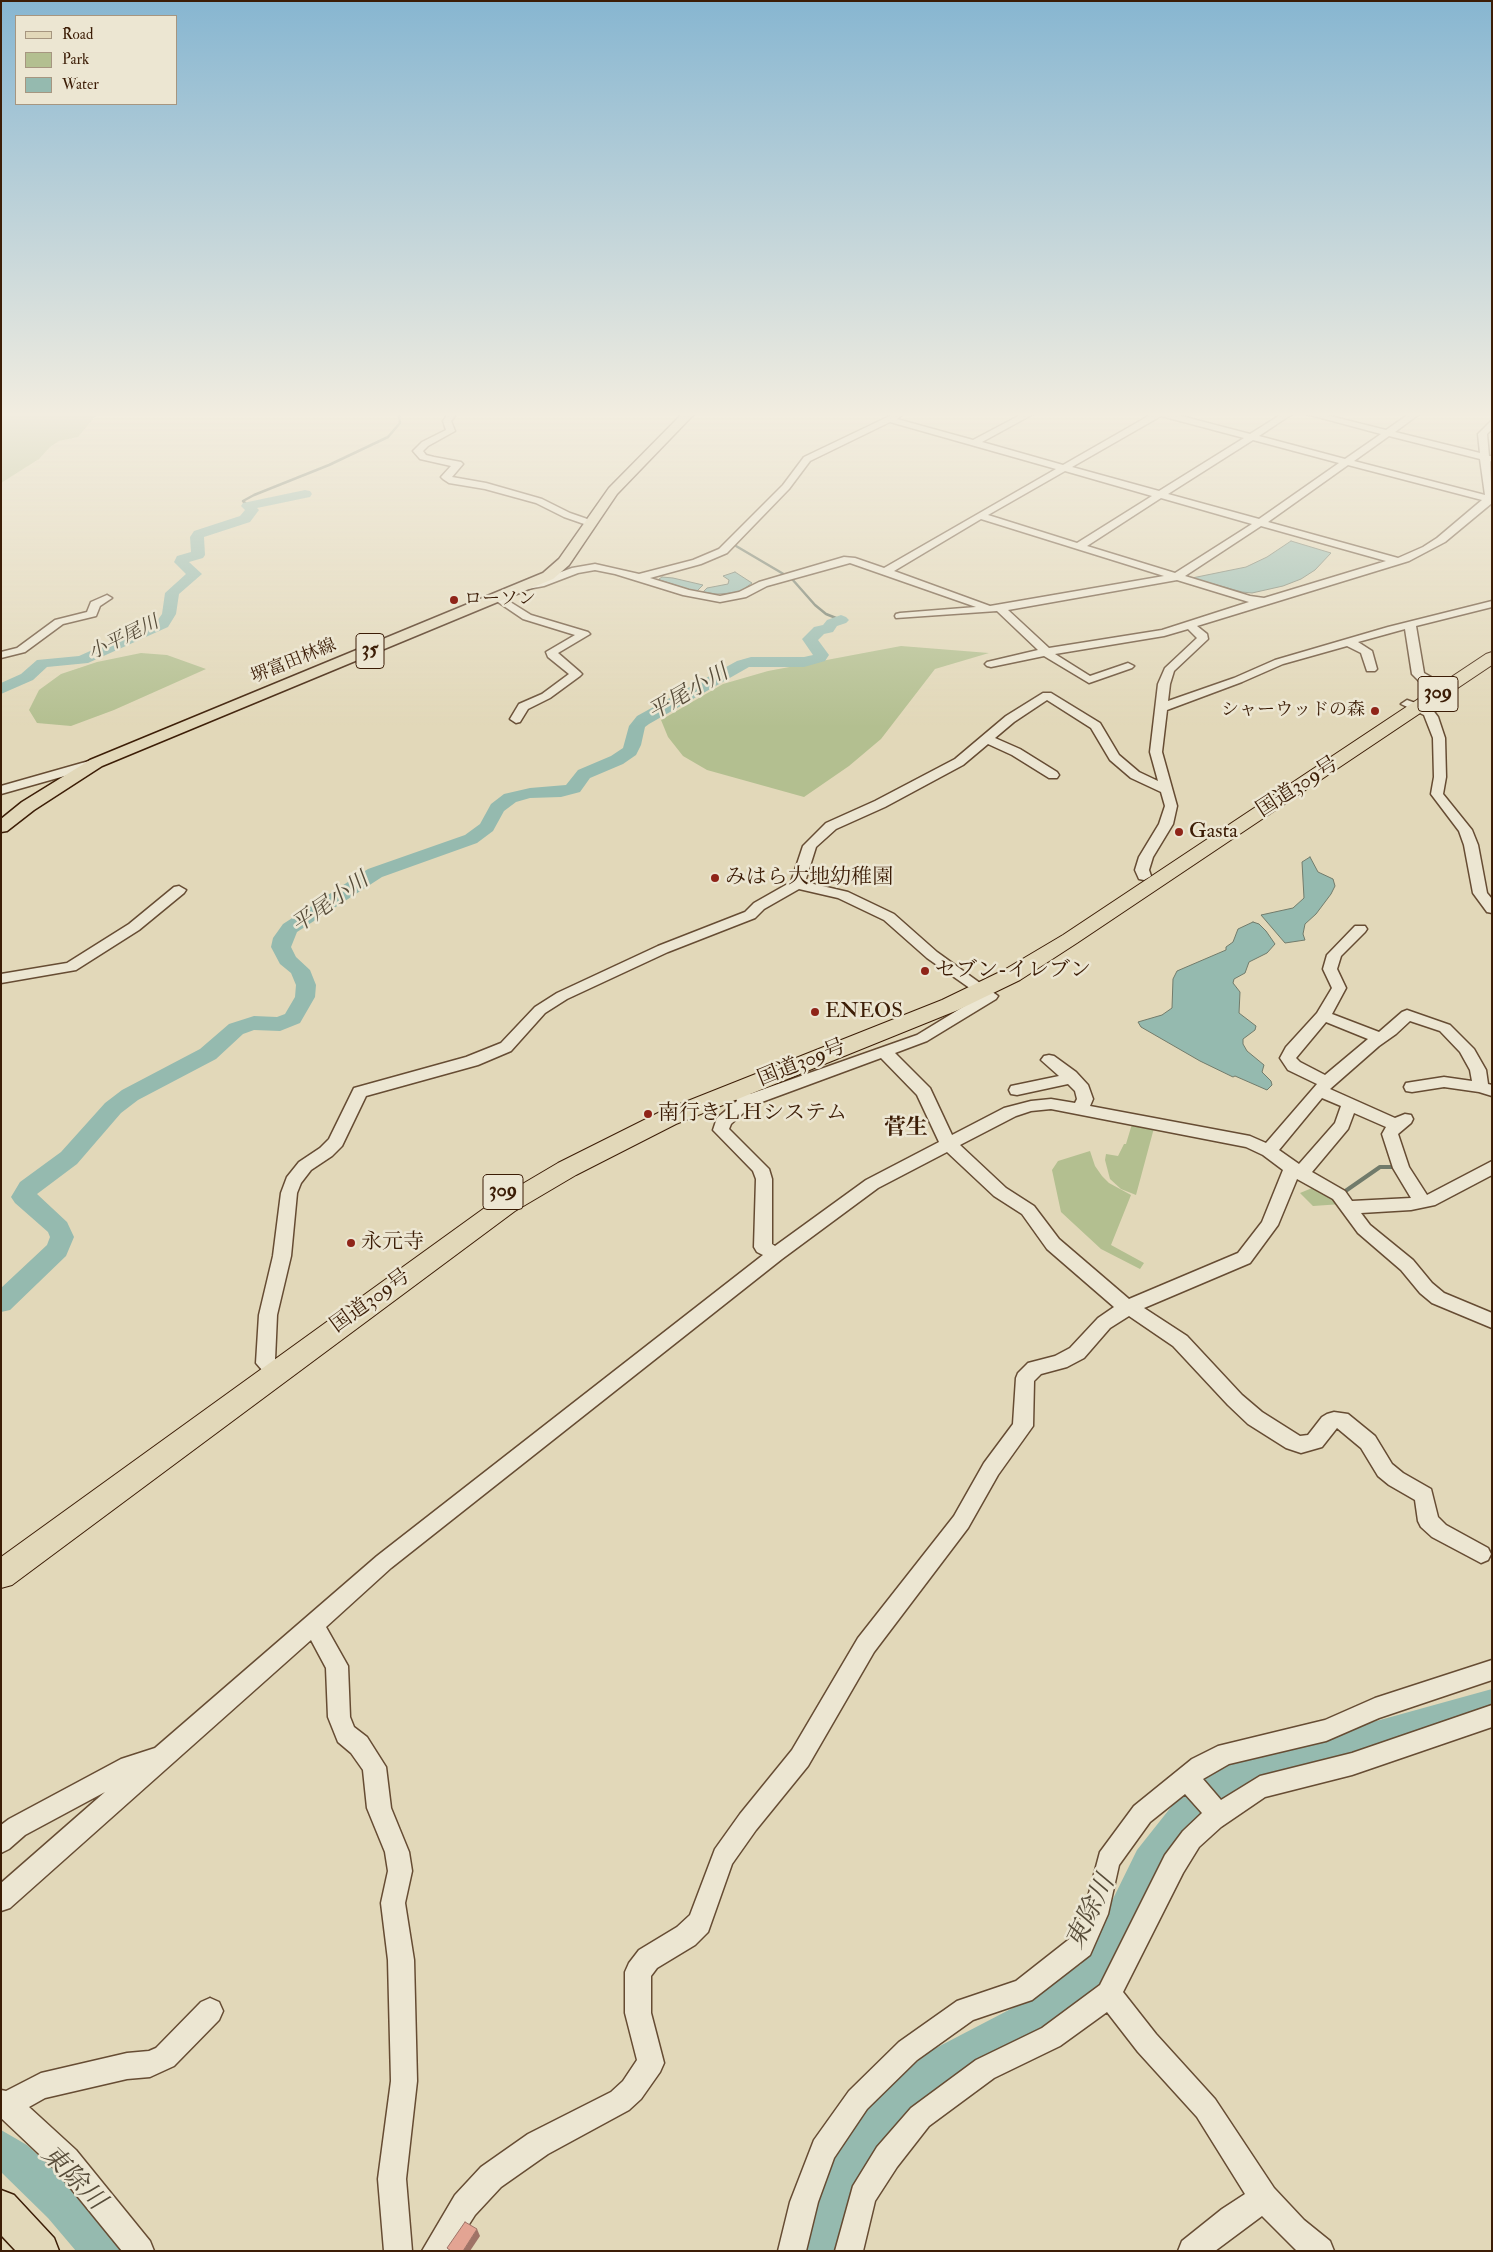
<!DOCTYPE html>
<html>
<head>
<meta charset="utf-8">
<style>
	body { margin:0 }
	#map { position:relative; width:1493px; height:2252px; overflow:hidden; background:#e2d8b9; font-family:"IM FELL Double Pica",serif }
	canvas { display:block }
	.frame { position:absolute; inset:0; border:2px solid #3c1d06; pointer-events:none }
	.legend { position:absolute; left:15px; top:15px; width:162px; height:90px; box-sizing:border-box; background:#ece6d2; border:1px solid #a69680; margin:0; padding:6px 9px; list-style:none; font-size:15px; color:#3c1d06 }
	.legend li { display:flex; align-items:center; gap:10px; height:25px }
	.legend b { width:25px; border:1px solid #a69680 }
</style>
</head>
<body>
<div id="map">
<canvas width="1493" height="2252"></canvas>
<div class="frame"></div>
<ul class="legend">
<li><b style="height:6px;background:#e2d8b9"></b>Road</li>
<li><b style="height:14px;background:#b3bf90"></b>Park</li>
<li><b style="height:14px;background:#95baaf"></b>Water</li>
</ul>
</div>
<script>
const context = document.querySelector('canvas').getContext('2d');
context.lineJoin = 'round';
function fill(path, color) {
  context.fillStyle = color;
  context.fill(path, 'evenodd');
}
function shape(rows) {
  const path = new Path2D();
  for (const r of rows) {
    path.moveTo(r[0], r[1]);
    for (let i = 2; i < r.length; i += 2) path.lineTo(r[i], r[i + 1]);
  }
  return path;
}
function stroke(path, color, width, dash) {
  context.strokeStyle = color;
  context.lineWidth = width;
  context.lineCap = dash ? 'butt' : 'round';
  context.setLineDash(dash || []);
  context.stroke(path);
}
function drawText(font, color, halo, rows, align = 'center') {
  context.font = font + ' "IM FELL Double Pica","Noto Serif JP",serif';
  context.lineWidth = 5;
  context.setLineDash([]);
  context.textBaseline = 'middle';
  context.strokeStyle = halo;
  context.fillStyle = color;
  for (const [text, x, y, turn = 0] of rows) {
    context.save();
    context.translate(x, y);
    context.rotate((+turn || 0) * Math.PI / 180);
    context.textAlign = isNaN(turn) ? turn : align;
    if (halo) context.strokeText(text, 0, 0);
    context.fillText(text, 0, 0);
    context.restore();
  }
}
fill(shape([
	[1,412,99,412,78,437,59,441,50,447,39,459,1,483],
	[901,646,989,653,935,669,881,739,849,766,804,797,707,770,683,756,668,737,661,720,723,684,768,671],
	[141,653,167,655,206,669,114,710,71,726,37,723,29,710,39,690,61,674,97,662],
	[1132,1124,1154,1128,1136,1195,1121,1189,1110,1179,1105,1160,1106,1154,1118,1156,1124,1144,1126,1144],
	[1090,1151,1095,1166,1102,1176,1109,1183,1131,1195,1111,1245,1144,1263,1140,1269,1101,1249,1061,1212,1052,1170,1058,1161],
	[1317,1186,1342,1204,1313,1206,1300,1193]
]), '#b3bf90');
const water = shape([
	[1291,541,1331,553,1315,570,1301,579,1283,586,1252,593,1242,592,1192,578,1246,567,1267,557,1291,541],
	[735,572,752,583,741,591,733,593,716,594,703,592,707,588,728,584,729,580,723,576,735,572],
	[662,577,673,578,703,585,696,592,660,580,659,579,662,577],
	[1310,857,1318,872,1333,879,1335,886,1331,894,1316,914,1305,924,1303,934,1305,940,1285,943,1261,915,1293,908,1304,898,1302,862,1310,857],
	[1253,922,1259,924,1266,931,1275,944,1267,953,1249,962,1245,973,1234,979,1233,983,1240,992,1239,1013,1256,1026,1255,1030,1243,1039,1243,1044,1247,1051,1264,1065,1262,1072,1271,1081,1272,1085,1267,1090,1235,1076,1233,1077,1200,1061,1141,1027,1138,1022,1162,1015,1172,1008,1173,979,1177,971,1226,950,1226,947,1233,942,1238,929,1253,922]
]);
fill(water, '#95baaf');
stroke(water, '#717b6b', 1);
stroke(shape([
	[248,506,243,501,254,495,329,465,388,437,400,423,399,417,402,412],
	[736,546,792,579,815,605,826,614,841,620]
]), '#717b6b', 2.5);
stroke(shape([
	[1344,1192,1380,1167,1396,1167]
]), '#717b6b', 4);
fill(shape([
	[305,490,310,491,312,494,310,497,257,508,259,510,250,522,204,537,205,555,203,558,189,562,202,574,179,594,176,614,168,627,88,663,47,667,33,680,1,694,1,683,21,674,37,660,79,656,157,621,162,614,165,593,186,574,174,562,177,556,191,552,190,537,194,531,240,516,245,510,241,506,243,503,305,490],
	[841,615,846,617,849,620,846,623,837,626,833,632,824,634,818,640,829,655,825,661,804,667,749,667,649,724,645,727,641,745,636,755,623,764,590,778,580,792,561,797,530,798,516,802,504,811,493,831,477,843,382,877,297,932,291,947,296,957,310,970,316,985,315,997,300,1023,280,1031,254,1030,243,1034,216,1059,138,1100,121,1113,77,1164,37,1194,67,1222,74,1237,66,1256,10,1310,1,1312,1,1288,47,1245,50,1237,48,1232,15,1203,11,1197,20,1182,61,1152,105,1103,122,1090,200,1049,229,1024,254,1016,277,1017,285,1014,295,997,296,985,291,973,280,964,271,947,273,938,283,924,368,869,465,835,480,824,491,804,504,794,530,788,566,785,578,770,611,756,623,748,629,726,637,716,737,661,751,657,804,657,813,655,802,639,814,627,823,625,827,620,841,615],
	[1492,1689,1492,1718,1250,1786,1225,1798,1201,1819,1161,1874,1105,1988,1054,2026,958,2076,898,2122,865,2169,841,2238,840,2251,801,2251,803,2238,837,2145,872,2096,932,2050,1028,2000,1081,1964,1137,1850,1179,1797,1203,1776,1246,1757,1492,1689],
	[1,2130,27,2145,76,2190,115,2237,120,2251,76,2251,48,2218,1,2172,1,2130]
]), '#95baaf');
const minor = shape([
	[449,412,458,412,451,421,455,431,428,446,423,451,426,455,434,457,461,462,463,464,452,477,486,483,542,499,570,513,593,521,593,525,587,525,564,517,536,503,485,489,449,483,443,479,441,477,451,466,420,459,413,451,422,442,446,430,443,421,449,412],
	[898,412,902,415,897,419,973,440,1026,412,1037,412,982,442,1063,465,1152,414,1151,412,1166,412,1250,434,1285,412,1295,412,1259,436,1345,459,1381,434,1299,412,1314,412,1386,430,1412,412,1422,412,1395,432,1480,453,1478,434,1492,420,1492,429,1487,434,1489,456,1492,456,1492,462,1490,461,1492,503,1445,542,1409,561,1197,626,1207,634,1208,639,1174,671,1170,684,1168,701,1234,678,1275,660,1388,627,1492,601,1492,607,1416,626,1424,673,1440,682,1442,684,1440,686,1436,687,1419,681,1412,674,1405,629,1358,642,1372,651,1377,669,1375,671,1367,671,1361,653,1347,646,1283,664,1242,682,1167,710,1162,752,1177,806,1173,824,1153,857,1149,870,1151,876,1144,880,1139,879,1135,870,1139,857,1159,824,1165,806,1161,792,1131,778,1110,760,1091,728,1047,700,1014,722,995,738,1020,749,1057,772,1059,775,1057,778,1049,778,1012,755,988,744,963,765,885,807,836,829,816,847,805,882,848,892,894,914,937,952,998,996,996,999,927,1041,895,1053,930,1088,952,1135,1004,1108,1031,1101,1051,1099,1075,1103,1077,1099,1075,1091,1068,1084,1017,1095,1011,1094,1009,1090,1011,1086,1059,1076,1041,1060,1044,1056,1049,1055,1054,1056,1076,1072,1088,1085,1093,1099,1090,1106,1250,1136,1266,1143,1317,1084,1288,1070,1280,1058,1286,1047,1317,1013,1332,988,1323,969,1327,955,1355,926,1365,926,1367,929,1365,932,1341,956,1337,969,1346,988,1332,1014,1379,1032,1402,1012,1407,1010,1450,1025,1474,1049,1486,1070,1488,1084,1492,1085,1492,1096,1479,1092,1444,1087,1412,1092,1406,1091,1404,1087,1406,1083,1412,1082,1444,1077,1472,1081,1470,1070,1460,1052,1440,1031,1410,1021,1396,1034,1379,1046,1330,1089,1395,1118,1405,1114,1411,1115,1413,1119,1411,1123,1398,1134,1409,1167,1427,1195,1492,1161,1492,1175,1435,1205,1411,1210,1361,1213,1370,1225,1413,1260,1432,1283,1444,1293,1492,1313,1492,1328,1432,1303,1420,1293,1401,1270,1358,1233,1333,1199,1297,1179,1278,1225,1250,1263,1144,1308,1187,1336,1242,1395,1262,1412,1300,1436,1308,1435,1322,1417,1327,1414,1334,1412,1348,1414,1375,1436,1392,1464,1403,1473,1431,1489,1438,1517,1446,1525,1488,1548,1491,1554,1488,1560,1481,1563,1432,1537,1421,1527,1418,1521,1415,1500,1389,1485,1378,1476,1361,1448,1337,1428,1322,1447,1301,1453,1286,1448,1248,1424,1228,1405,1173,1346,1129,1316,1110,1328,1084,1358,1067,1367,1041,1374,1034,1381,1033,1426,998,1475,968,1528,874,1652,808,1766,756,1830,732,1864,708,1932,695,1945,657,1968,651,1976,651,2013,664,2063,660,2072,641,2099,629,2110,548,2154,501,2187,475,2215,452,2251,422,2251,455,2195,481,2167,528,2134,611,2092,623,2081,637,2060,625,2013,625,1972,629,1963,639,1950,677,1927,690,1915,715,1849,740,1814,792,1750,858,1638,954,1516,984,1463,1013,1424,1016,1378,1018,1373,1028,1363,1055,1356,1070,1348,1098,1318,1114,1307,1047,1249,1022,1214,994,1196,947,1152,878,1188,782,1259,391,1568,326,1627,348,1666,350,1717,354,1727,367,1737,386,1767,391,1808,409,1852,412,1871,405,1903,414,1960,417,2081,406,2179,412,2251,384,2251,378,2179,391,2081,388,1960,381,1903,388,1871,385,1852,367,1808,363,1770,351,1753,338,1742,328,1717,326,1668,311,1640,10,1908,1,1911,1,1883,105,1792,25,1835,9,1849,1,1853,1,1825,9,1819,121,1759,155,1748,377,1556,763,1255,757,1252,754,1247,756,1179,753,1171,713,1130,717,1118,737,1101,733,1092,735,1088,747,1088,750,1094,917,1035,981,996,927,958,884,920,838,898,799,889,764,909,755,918,668,952,567,999,545,1013,511,1051,478,1065,366,1096,342,1146,332,1156,311,1170,301,1183,297,1193,291,1256,277,1315,275,1360,284,1372,282,1377,275,1379,268,1377,256,1363,259,1315,273,1256,281,1193,287,1177,299,1162,320,1148,329,1139,354,1088,466,1057,501,1043,535,1007,557,993,658,946,745,912,754,903,791,882,803,846,826,823,875,801,955,759,1006,716,1043,693,1051,693,1100,723,1119,755,1139,772,1158,781,1150,752,1158,684,1165,668,1197,638,1188,629,1164,636,1055,654,1090,676,1128,663,1134,666,1132,668,1089,683,1044,656,991,667,987,666,985,664,987,662,1038,650,997,611,896,618,895,616,896,614,900,613,976,607,850,563,767,586,746,597,720,602,683,595,615,574,595,570,578,573,544,586,528,589,523,586,572,568,595,564,639,574,693,560,719,549,783,485,804,457,898,412],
	[1161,416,1244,438,1159,491,1072,467,1161,416],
	[890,422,1056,469,884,568,855,558,844,557,759,582,739,592,720,596,689,590,650,578,701,564,727,553,789,489,810,461,890,422],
	[1389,436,1480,459,1485,495,1354,461,1389,436],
	[1253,440,1339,463,1259,519,1168,494,1253,440],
	[1348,465,1482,500,1437,538,1423,547,1398,558,1268,522,1348,465],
	[1065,471,1152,496,1077,543,988,515,1065,471],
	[1161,498,1252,524,1175,573,1087,546,1161,498],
	[981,519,1164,576,990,606,894,571,981,519],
	[1261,526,1386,561,1264,598,1250,596,1185,576,1261,526],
	[1177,580,1249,602,1162,630,1049,648,1008,610,1177,580],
	[1326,1022,1368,1039,1325,1075,1300,1062,1296,1058,1326,1022],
	[881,1058,917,1095,939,1142,866,1180,775,1246,772,1244,772,1179,769,1169,729,1129,731,1124,751,1106,881,1058],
	[1322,1098,1341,1106,1335,1123,1299,1164,1279,1150,1322,1098],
	[1051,1109,1246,1147,1263,1155,1283,1170,1262,1222,1238,1253,1129,1299,1059,1239,1034,1206,1006,1188,960,1145,1016,1116,1031,1111,1051,1109],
	[1354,1113,1386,1127,1382,1134,1393,1168,1411,1198,1352,1201,1345,1191,1312,1172,1348,1129,1354,1113],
	[107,595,112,598,100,606,96,616,63,624,25,652,1,658,1,652,17,648,55,620,87,612,91,602,107,595],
	[499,595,531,615,588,632,590,634,558,653,580,672,582,674,580,676,550,698,528,709,520,722,516,723,510,719,519,704,542,694,569,674,548,657,546,652,575,635,523,619,495,600,494,598,499,595],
	[1407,700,1432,709,1438,717,1445,738,1446,777,1443,794,1472,830,1478,845,1487,893,1492,899,1492,913,1487,912,1473,893,1464,845,1459,831,1431,794,1434,777,1433,738,1424,715,1401,704,1407,700],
	[96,759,102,763,100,766,1,794,1,786,96,759],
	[179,886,186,890,184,893,139,930,76,970,1,983,1,974,67,963,129,924,174,887,179,886],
	[1492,1660,1492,1680,1379,1718,1326,1741,1229,1764,1203,1779,1221,1800,1260,1776,1352,1753,1492,1705,1492,1727,1352,1775,1265,1797,1221,1827,1199,1847,1183,1873,1123,1992,1156,2034,1215,2099,1274,2188,1304,2220,1330,2241,1334,2251,1297,2251,1262,2216,1215,2251,1178,2251,1182,2241,1222,2209,1245,2194,1197,2117,1138,2052,1107,2012,1060,2046,994,2078,929,2126,897,2167,875,2201,863,2251,835,2251,853,2186,877,2147,911,2108,976,2060,1042,2028,1100,1985,1165,1855,1183,1831,1202,1813,1185,1794,1150,1822,1119,1865,1108,1914,1090,1955,1032,2000,973,2020,917,2060,867,2109,834,2158,818,2202,806,2251,778,2251,790,2202,814,2140,849,2091,899,2042,957,2001,1016,1981,1072,1937,1084,1912,1100,1852,1134,1806,1192,1759,1218,1746,1325,1720,1375,1698,1492,1660],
	[210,1998,219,2002,223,2011,219,2020,174,2066,150,2077,127,2079,45,2098,29,2107,76,2150,150,2241,154,2251,122,2251,56,2170,1,2118,1,2090,6,2091,41,2073,127,2053,149,2051,156,2048,201,2002,210,1998]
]);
const major = shape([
	[684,412,696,412,617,494,569,565,553,579,102,766,34,810,7,831,1,832,1,819,22,802,90,760,543,573,559,559,609,488,684,412],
	[1,2190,14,2195,54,2238,59,2251,16,2251,1,2235,1,2190]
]);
const highway = shape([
	[1492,652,1492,665,1077,943,1020,980,958,1010,676,1124,576,1175,515,1211,12,1585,1,1588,1,1557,497,1199,558,1163,660,1112,942,1000,1004,970,1063,935,1486,654,1492,652]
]);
stroke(minor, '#664c33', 3);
stroke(major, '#3c1d06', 3);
stroke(highway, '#3c1d06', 2);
fill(minor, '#ece6d2');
fill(major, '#e2d8b9');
fill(highway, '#e2d8b9');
fill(shape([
	[477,2229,480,2236,470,2251,463,2251]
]), '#9f7367');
const building = shape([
	[465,2222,477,2229,463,2251,451,2251,447,2248,465,2222]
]);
fill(building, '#e3a493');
stroke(building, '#9f7367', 1);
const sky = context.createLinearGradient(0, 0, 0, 727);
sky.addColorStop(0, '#87b6d1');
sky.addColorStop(0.57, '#f2ede0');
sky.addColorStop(1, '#f2ede000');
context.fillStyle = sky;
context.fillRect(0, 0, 1493, 727);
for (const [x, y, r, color] of [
	[454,600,5,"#8f2418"],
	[1375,711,5,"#8f2418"],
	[1179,832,5,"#8f2418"],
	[715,878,5,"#8f2418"],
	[925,971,5,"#8f2418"],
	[815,1012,5,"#8f2418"],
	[648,1114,5,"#8f2418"],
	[351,1243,5,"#8f2418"]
]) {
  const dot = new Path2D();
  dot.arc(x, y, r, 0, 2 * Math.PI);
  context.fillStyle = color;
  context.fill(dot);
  stroke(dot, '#ece6d2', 2);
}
drawText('18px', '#3c1d06', '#ece6d2', [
	["ローソン",464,600],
	["シャーウッドの森",1365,711,"right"]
], 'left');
drawText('18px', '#3c1d06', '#ece6d2', [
	["堺富田林線",294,662,-22]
]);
drawText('italic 19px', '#574c39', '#ece6d2', [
	["小平尾川",124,639,-26]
]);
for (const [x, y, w] of [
	[370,651,28],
	[1438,694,40],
	[503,1192,40]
]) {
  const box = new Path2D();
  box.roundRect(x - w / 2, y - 17.5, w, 35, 4);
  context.fillStyle = '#ece6d2';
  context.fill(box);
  stroke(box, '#3c1d06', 1);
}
drawText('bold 20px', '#3c1d06', null, [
	["35",370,651],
	["309",1438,694],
	["309",503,1192]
]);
drawText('21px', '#3c1d06', '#ece6d2', [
	["国道309号",1298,788,-33],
	["国道309号",802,1064,-22],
	["国道309号",371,1302,-36]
]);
drawText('21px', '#3c1d06', '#ece6d2', [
	["Gasta",1189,832],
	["みはら大地幼稚園",725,878],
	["セブン-イレブン",935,971],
	["ENEOS",825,1012],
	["南行きＬＨシステム",658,1114],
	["永元寺",361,1243]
], 'left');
drawText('italic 22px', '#574c39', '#ece6d2', [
	["平尾小川",689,694,-30],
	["平尾小川",331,904,-35]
]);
drawText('bold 22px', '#3c1d06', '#ece6d2', [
	["菅生",906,1129]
]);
drawText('italic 26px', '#574c39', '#ece6d2', [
	["東除川",1092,1913,-64],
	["東除川",72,2179,45]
]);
</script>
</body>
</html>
